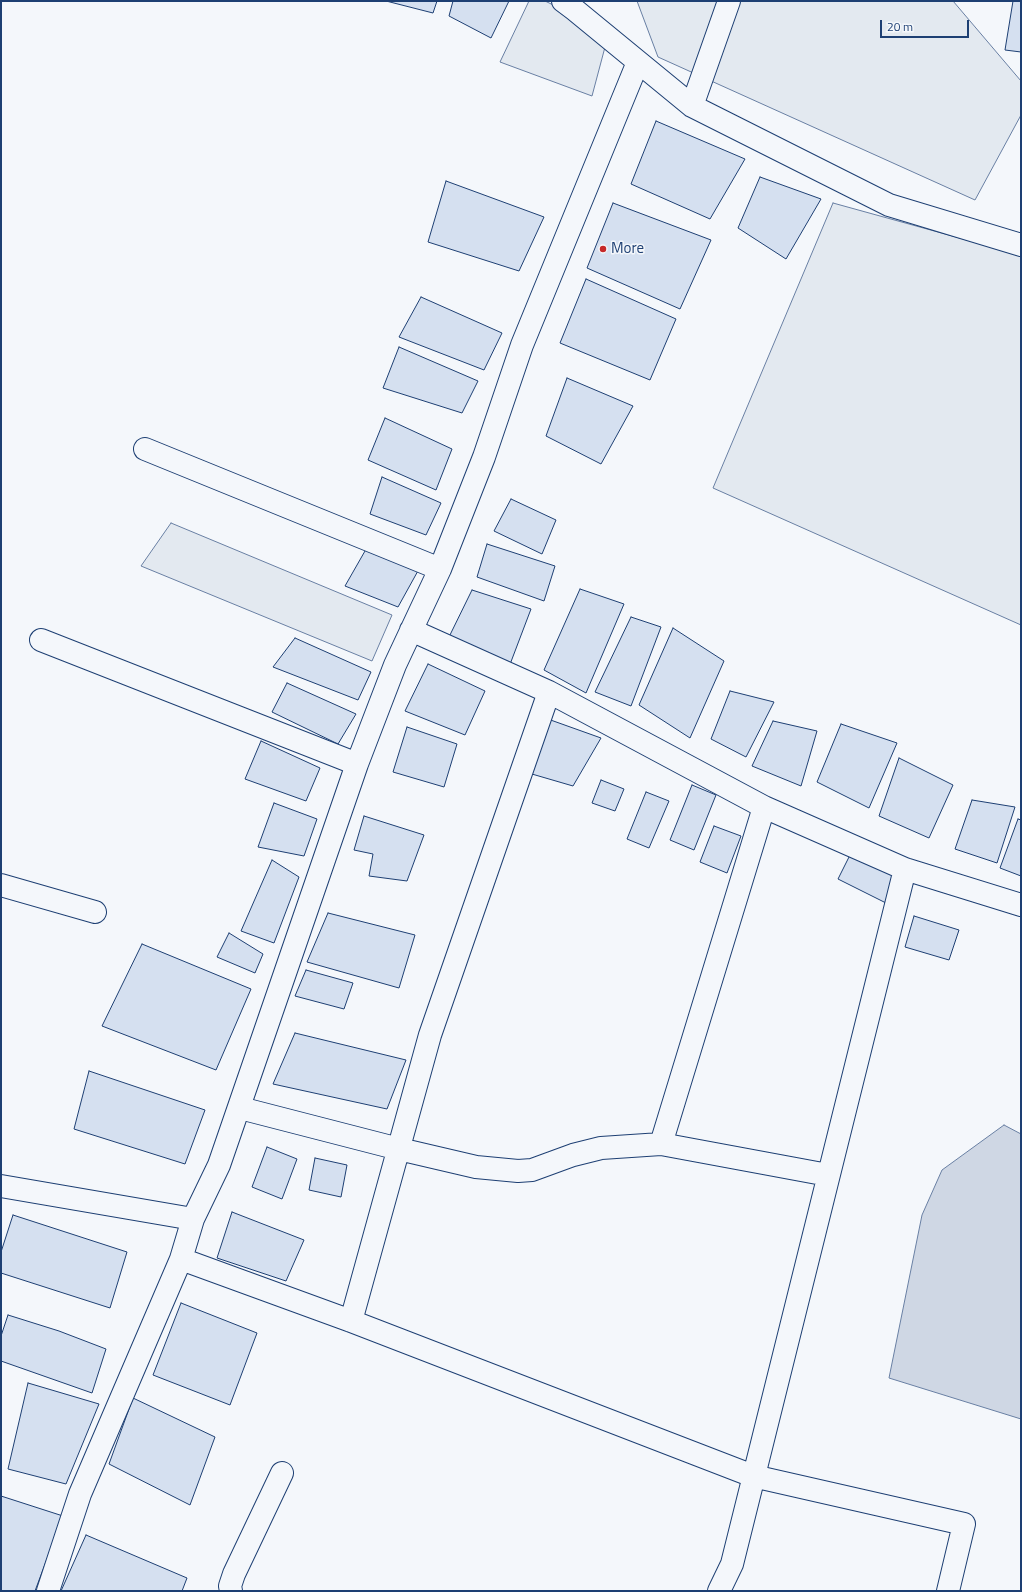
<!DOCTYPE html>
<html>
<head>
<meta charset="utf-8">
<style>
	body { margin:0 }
	#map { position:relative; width:1022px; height:1592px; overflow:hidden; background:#f4f7fb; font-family:"Titillium Web",sans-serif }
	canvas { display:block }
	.frame { position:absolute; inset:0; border:2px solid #1d3f73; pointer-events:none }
	.scale { position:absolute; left:880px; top:20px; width:89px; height:18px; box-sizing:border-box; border:2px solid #1d3f73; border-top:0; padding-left:5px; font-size:12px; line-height:14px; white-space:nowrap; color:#1d3f73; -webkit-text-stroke:3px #f4f7fb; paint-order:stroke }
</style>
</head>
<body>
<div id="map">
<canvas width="1022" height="1592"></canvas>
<div class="frame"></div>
<div class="scale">20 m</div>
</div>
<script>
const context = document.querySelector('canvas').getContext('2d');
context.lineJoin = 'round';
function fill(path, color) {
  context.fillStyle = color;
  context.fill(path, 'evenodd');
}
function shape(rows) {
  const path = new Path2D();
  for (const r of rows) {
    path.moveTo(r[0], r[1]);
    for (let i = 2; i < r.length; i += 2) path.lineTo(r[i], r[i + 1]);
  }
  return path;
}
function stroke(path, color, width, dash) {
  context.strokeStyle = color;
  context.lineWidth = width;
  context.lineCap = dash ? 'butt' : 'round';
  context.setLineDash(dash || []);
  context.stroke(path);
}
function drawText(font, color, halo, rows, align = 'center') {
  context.font = font + ' "Titillium Web",sans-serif';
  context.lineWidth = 3;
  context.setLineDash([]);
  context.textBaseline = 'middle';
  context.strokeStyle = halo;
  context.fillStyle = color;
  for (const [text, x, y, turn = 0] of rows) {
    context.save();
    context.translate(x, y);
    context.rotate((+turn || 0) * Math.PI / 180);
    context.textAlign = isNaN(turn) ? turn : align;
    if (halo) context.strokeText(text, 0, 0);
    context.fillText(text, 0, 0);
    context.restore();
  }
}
const green = shape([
	[529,1,545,1,609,32,592,96,500,62,529,1],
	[637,1,953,1,1021,81,1021,115,975,200,658,57,637,1],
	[833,203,1021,255,1021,625,713,488,833,203],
	[171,523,392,615,372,661,141,566,171,523]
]);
fill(green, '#e3e9f0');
stroke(green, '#687fa3', 1);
const water = shape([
	[1004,1125,1021,1134,1021,1419,889,1378,922,1215,942,1170,1004,1125]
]);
fill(water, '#cfd7e4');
stroke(water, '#687fa3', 1);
const building = shape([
	[386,1,437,1,433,13,386,1],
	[453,1,509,1,491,38,449,16,453,1],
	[1013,1,1021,1,1021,52,1005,50,1013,1],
	[656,121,745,159,710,219,631,184,656,121],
	[760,177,821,199,786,259,738,228,760,177],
	[446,181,544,217,519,271,428,242,446,181],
	[613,203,711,240,680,309,587,268,613,203],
	[586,279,676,319,650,380,560,343,586,279],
	[421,297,502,333,484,370,399,337,421,297],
	[399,347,478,381,462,413,383,388,399,347],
	[567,378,633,406,601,464,546,436,567,378],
	[385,418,452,449,436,490,368,460,385,418],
	[382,477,441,503,426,535,370,514,382,477],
	[511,499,556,520,542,554,494,531,511,499],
	[369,544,419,569,398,607,345,586,369,544],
	[487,544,555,566,544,601,477,577,487,544],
	[580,589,624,604,586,693,544,670,580,589],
	[472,590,531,609,509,667,448,639,472,590],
	[631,617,661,627,631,706,595,692,631,617],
	[673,628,724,661,690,738,639,705,673,628],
	[295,638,371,672,358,700,273,667,295,638],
	[428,664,485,691,465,735,405,711,428,664],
	[287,683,356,714,338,744,272,712,287,683],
	[730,691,774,702,746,757,711,739,730,691],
	[545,718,601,738,573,786,525,772,545,718],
	[773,721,817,731,801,786,752,766,773,721],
	[841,724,897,743,869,808,817,782,841,724],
	[407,727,457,744,444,787,393,772,407,727],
	[261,741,320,768,306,801,245,779,261,741],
	[899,758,953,785,929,838,879,816,899,758],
	[601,780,624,789,615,811,592,803,601,780],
	[692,785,716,795,694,850,670,840,692,785],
	[646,792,669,801,649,848,627,839,646,792],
	[972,800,1015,807,997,863,955,849,972,800],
	[274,803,317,819,304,856,258,847,274,803],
	[364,816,424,835,407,881,369,876,373,854,354,850,364,816],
	[1018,819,1021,820,1021,876,1000,868,1018,819],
	[714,826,741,836,727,873,700,862,714,826],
	[859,837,904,864,890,905,838,879,859,837],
	[272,860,299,877,274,943,241,931,272,860],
	[328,913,415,935,399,988,307,962,328,913],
	[914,916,959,930,949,960,905,947,914,916],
	[229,933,263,954,255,973,217,957,229,933],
	[142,944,251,989,216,1070,102,1026,142,944],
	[306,970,353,983,344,1009,295,996,306,970],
	[295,1033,406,1060,387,1109,273,1084,295,1033],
	[89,1071,205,1110,185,1164,74,1129,89,1071],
	[267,1147,297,1159,282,1199,252,1187,267,1147],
	[315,1158,347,1165,341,1197,309,1190,315,1158],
	[232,1212,304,1240,286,1281,217,1258,232,1212],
	[13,1215,127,1252,110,1308,1,1273,1,1252,13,1215],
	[181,1303,257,1333,230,1405,153,1375,181,1303],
	[8,1315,59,1331,106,1349,92,1393,1,1361,1,1336,8,1315],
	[28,1383,99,1404,66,1484,8,1469,28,1383],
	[133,1398,215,1437,190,1505,109,1464,133,1398],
	[1,1496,63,1516,35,1591,1,1591,1,1496],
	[86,1535,187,1578,182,1591,61,1591,86,1535]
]);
fill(building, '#d5e0f0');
stroke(building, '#1d3f73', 1);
const minor = shape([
	[563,1,575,10,692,106,889,205,1021,245],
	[692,106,729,1],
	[145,449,440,569],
	[411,630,549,692,764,807,905,869,1021,905],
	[41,640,357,764],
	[1,885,95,912],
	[240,1108,399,1149,476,1167,518,1171,532,1170,573,1155,601,1148,661,1144,828,1175],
	[661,1144,764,807],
	[1,1186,193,1219],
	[181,1259,351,1321,753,1476,964,1524,948,1591],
	[351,1321,430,1035,549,692],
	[48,1591,80,1494,181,1259,193,1219,219,1165,357,764,395,665,440,569,484,457,522,345,638,62],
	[231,1591,230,1586,234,1574,282,1473],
	[719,1591,732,1564,905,869]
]);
stroke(minor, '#1d3f73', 24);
stroke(minor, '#f4f7fb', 22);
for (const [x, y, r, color] of [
	[603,249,4,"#c62828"]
]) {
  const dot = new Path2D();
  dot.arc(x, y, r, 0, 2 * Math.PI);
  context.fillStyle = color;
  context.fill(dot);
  stroke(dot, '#f4f7fb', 1.5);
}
drawText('15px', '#1d3f73', '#f4f7fb', [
	["More",611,249]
], 'left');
</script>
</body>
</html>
